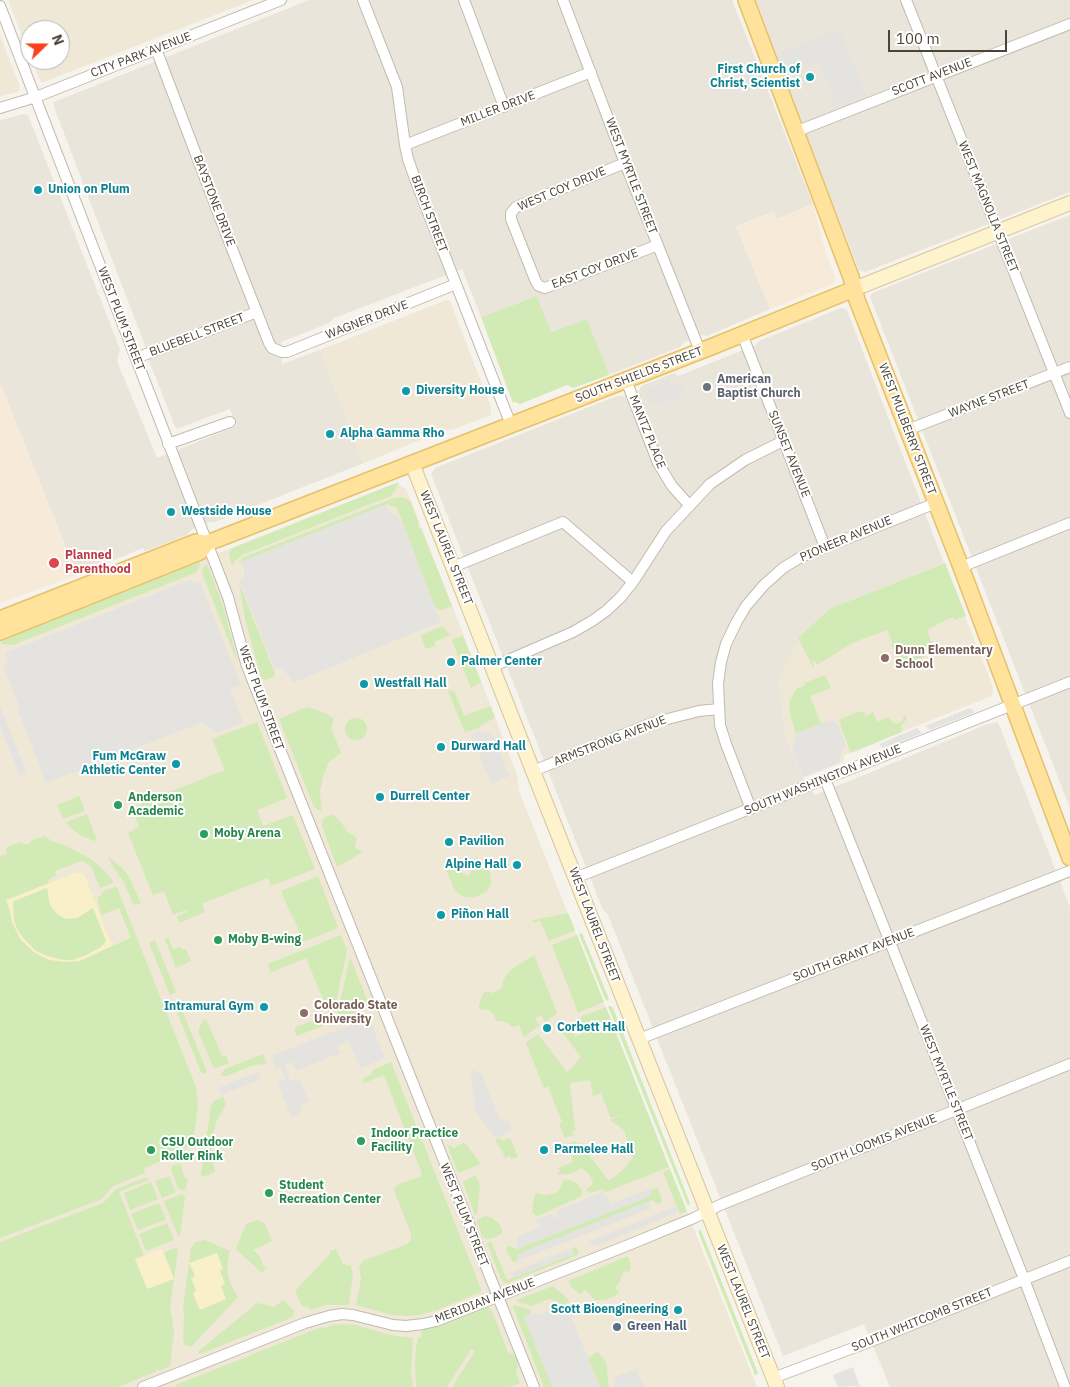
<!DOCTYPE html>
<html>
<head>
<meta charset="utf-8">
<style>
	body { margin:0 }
	#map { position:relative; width:1070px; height:1387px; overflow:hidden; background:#f6f3ec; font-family:"IBM Plex Sans",sans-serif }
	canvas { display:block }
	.north { position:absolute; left:20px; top:20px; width:50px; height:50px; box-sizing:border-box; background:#fff; border:1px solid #b7b4b0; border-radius:50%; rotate:68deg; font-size:14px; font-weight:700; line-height:20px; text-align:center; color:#4b4439 }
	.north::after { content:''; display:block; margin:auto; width:18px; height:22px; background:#fc3f1d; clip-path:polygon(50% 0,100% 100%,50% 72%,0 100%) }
	.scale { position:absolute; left:888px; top:30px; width:119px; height:22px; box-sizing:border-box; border:2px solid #4b4439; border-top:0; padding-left:6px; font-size:15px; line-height:18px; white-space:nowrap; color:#4b4439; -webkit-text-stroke:4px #fff; paint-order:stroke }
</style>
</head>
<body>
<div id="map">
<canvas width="1070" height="1387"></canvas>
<div class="north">N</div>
<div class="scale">100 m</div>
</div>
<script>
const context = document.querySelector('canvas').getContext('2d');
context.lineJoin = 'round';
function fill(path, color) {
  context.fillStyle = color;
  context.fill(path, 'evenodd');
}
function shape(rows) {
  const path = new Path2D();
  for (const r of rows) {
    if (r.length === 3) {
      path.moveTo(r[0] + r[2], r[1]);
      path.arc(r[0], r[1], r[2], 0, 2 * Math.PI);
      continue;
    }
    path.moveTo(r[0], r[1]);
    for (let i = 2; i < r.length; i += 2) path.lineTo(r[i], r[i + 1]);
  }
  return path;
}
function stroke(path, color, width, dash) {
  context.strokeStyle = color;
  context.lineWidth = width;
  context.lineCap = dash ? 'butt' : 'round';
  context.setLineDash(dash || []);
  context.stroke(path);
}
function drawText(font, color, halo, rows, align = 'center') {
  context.font = font + ' "IBM Plex Sans",sans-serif';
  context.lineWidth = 4;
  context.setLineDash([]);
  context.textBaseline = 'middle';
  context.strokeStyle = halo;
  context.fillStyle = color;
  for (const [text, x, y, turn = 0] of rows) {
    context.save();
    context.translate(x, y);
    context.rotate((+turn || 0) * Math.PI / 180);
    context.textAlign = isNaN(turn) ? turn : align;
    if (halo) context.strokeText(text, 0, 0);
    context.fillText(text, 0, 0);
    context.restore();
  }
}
fill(shape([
	[309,0,732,0,813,204,777,219,773,212,736,226,770,309,707,336,702,335,685,342,680,347,609,375,587,319,551,332,537,296,481,317,462,269,334,318,329,323,281,342,282,364,320,350,364,463,215,522,209,522,191,530,187,535,154,548,145,551,143,548,77,575,0,383,0,120,24,114,28,115,120,349,117,361,157,458,237,426,230,409,176,429,150,363,144,343,54,107,54,102],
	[756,0,1070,0,1070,192,865,272,859,270,799,117],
	[1070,215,1070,808,870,297,872,293],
	[841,308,847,310,944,563,829,609,799,636,784,731,803,778,815,795,988,724,998,722,1070,907,1070,1387,890,1387,864,1324,783,1356,608,915,602,908,431,474,435,468,617,396,623,396,639,391,640,388,643,385,675,373,678,376,756,345,759,341]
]), '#eae5da');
fill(shape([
	[813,204,825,250,836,279,833,284,770,309,736,226,774,212,777,219],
	[0,383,77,575,0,603]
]), '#f7ead8');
fill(shape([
	[8,0,253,0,44,82,41,82,31,60,60,60,60,30,30,30,30,57],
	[0,35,20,87,18,92,0,96],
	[446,300,450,301,491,407,491,415,455,429,442,431,364,463,320,350],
	[396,483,406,489,452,605,517,775,519,791,757,1387,0,1387,0,639],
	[944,563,993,687,992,696,851,752,844,756,843,762,803,778,784,731,778,679,799,636,829,609]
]), '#efe8d6');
fill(shape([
	[537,296,551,332,587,319,609,375,573,388,567,385,520,404,515,402,513,403,481,317],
	[396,483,399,483,391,496,242,555,236,560,232,566,229,553,233,548],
	[402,497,405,498,411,502,419,524,418,524,419,529,421,528,452,606,441,610,435,608,397,508,387,504,238,563,244,557,394,498],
	[198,561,199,561,200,563,199,568,195,573,13,645,2,644,1,641,5,637],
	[945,563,966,616,955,620,953,617,937,624,937,625,927,630,933,645,922,650,924,657,900,666,891,645,893,644,887,630,852,643,817,665,814,660,813,661,814,667,813,667,798,638,829,609],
	[207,564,223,606,237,658,236,659,204,578,202,571,203,568],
	[239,583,275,673,274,677,265,680,261,677,245,619],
	[443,626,450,635,434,642,436,646,426,649,421,636,423,634],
	[463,636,481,682,471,688,452,641,455,638],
	[825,675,831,688,810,696,821,724,796,734,791,718,789,703,796,689,805,685,805,683],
	[454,690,464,716,491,706,495,718,481,725,479,728,465,732,448,691],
	[307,707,326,713,334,719,331,728,341,753,329,762,323,776,320,792,322,812,314,807,279,719],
	[857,712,864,712,866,717,873,712,877,722,888,717,893,723,898,724,903,720,904,714,907,719,901,725,902,732,851,753,840,724,841,723,839,720],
	[356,729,11],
	[257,722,287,798,257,810,263,826,293,815,315,869,271,886,268,878,208,901,202,904,205,912,179,923,177,916,187,912,186,910,173,915,164,891,153,895,128,833,135,830,135,828,139,827,132,808,142,804,142,803,225,770,212,739],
	[79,796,85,811,63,819,57,805],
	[87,814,97,840,94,841,80,835,72,829,66,822],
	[332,815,335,816,343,825,346,831,357,838,355,844,355,848,358,850,363,851,348,861,337,867,322,826,322,821,325,817],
	[44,836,54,842,64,845,91,859,104,870,113,881,113,883,100,888,91,866,81,861,55,871,56,876,48,880,49,883,77,872,85,875,112,946,131,938,119,908,101,915,97,897,102,895,101,892,115,887,117,888,196,1087,198,1107,192,1147,187,1147,183,1152,144,1168,145,1173,113,1186,102,1199,0,1238,0,856,7,854,6,850,7,847,21,842,24,844,29,844,32,840,40,838],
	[109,857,122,868,129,877,141,904,134,905,123,881,112,865,109,859],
	[476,857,485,865,490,872,491,884,486,892,475,897,464,897,455,891,445,867,452,864,458,870,467,876,470,875,472,862],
	[318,876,338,928,303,942,295,921,290,912,281,891],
	[568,913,575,930,549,941,540,921,533,923,533,920],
	[582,933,609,999,606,1001,579,934],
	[341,935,347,950,332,1022,297,1036,294,1028,329,1014,306,958,271,972,268,964],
	[577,935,604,1002,578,1013,552,945],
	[168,938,173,949,180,947,182,950,186,949,191,961,176,968,165,939],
	[155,940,176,992,170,995,149,943],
	[534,955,557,1013,545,1022,541,1015,535,1019,540,1025,524,1037,519,1025,513,1027,507,1023,501,1021,496,1021,493,1013,489,1010,479,1009,479,1004,483,994,486,991,492,993,500,990,503,986,503,981,505,977,512,969],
	[350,957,370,1007,336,1020],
	[178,1000,207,1072,203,1074,201,1072,173,1002],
	[608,1006,611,1006,613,1008,690,1203,688,1206],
	[606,1007,669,1167,606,1192,603,1189,590,1193,586,1190,591,1186,593,1182,589,1174,583,1169,579,1168,577,1171,569,1174,557,1175,557,1174,560,1172,558,1168,573,1162,567,1144,576,1141,577,1144,582,1142,581,1145,609,1181,625,1168,633,1157,624,1130,610,1120,624,1114,611,1118,601,1094,608,1091,593,1096,590,1080,570,1083,575,1128,577,1129,572,1131,574,1135,565,1138,559,1124,562,1122,548,1086,544,1088,526,1043,538,1034,567,1072,576,1064,576,1062,581,1057,560,1029,564,1026,570,1026,575,1037,585,1032,580,1017],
	[206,1019,222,1056,226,1055,229,1063,216,1068,213,1067,198,1031,203,1020],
	[263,1054,267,1064,253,1065,229,1075,225,1076,220,1075,225,1069],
	[391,1062,481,1289,481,1292,479,1293,437,1310,419,1315,405,1316,392,1315,356,1305,361,1279,359,1267,361,1263,363,1261,407,1244,411,1240,411,1234,394,1190,396,1187,399,1184,419,1177,422,1174,384,1075,364,1083,363,1078,372,1074,373,1070],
	[223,1097,226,1105,217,1120,212,1137,211,1156,215,1172,203,1177,201,1174,211,1106,214,1101],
	[501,1138,502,1141,510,1138,518,1157,511,1159,510,1156,505,1158,504,1157,505,1156,495,1140],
	[463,1143,466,1144,481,1164,458,1173,447,1144,454,1148],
	[178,1164,181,1165,185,1178,188,1177,186,1188,185,1190,180,1189,178,1188,171,1169,172,1166],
	[670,1169,687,1211,680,1214,663,1172],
	[475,1175,480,1184,477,1214,475,1215,463,1182],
	[169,1176,176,1192,162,1198,155,1181],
	[147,1177,148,1180,119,1192,144,1256,135,1259,174,1279,164,1253,174,1248,178,1249,178,1250,170,1308,174,1331,170,1366,159,1371,158,1369,156,1370,157,1371,118,1387,0,1387,0,1242,103,1203,108,1198,116,1189],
	[564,1179,573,1181,578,1185,582,1190,582,1196,538,1216,534,1215,532,1211,533,1203,536,1193,545,1195,556,1193,560,1188],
	[151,1182,158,1199,130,1210,124,1193],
	[654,1188,658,1189,662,1200,660,1204,658,1204,652,1200,518,1254,517,1261,515,1262,513,1262,511,1259,506,1249,508,1246,517,1249,650,1196,651,1191],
	[182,1194,185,1197,180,1235,178,1236,164,1202,166,1200],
	[159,1203,166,1220,138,1230,131,1214],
	[485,1216,492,1218,499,1224,502,1229,502,1233,494,1238,486,1239,482,1236,477,1222,478,1219],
	[258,1220,265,1223,272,1241,253,1250,260,1257,264,1268,268,1267,262,1273,236,1249,246,1224],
	[167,1223,174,1240,146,1251,139,1234],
	[699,1230,701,1230,758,1373,756,1375,755,1375,699,1234],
	[205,1240,230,1251,228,1260,227,1271,231,1285,238,1297,191,1347,185,1345,183,1340,184,1316,183,1308,191,1248,196,1242],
	[491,1241,507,1280,574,1254,572,1249,574,1247,577,1248,579,1252,577,1255,508,1283,505,1283,501,1279,487,1243],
	[336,1249,343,1264,346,1264,347,1266,350,1265,353,1272,349,1305,326,1305,311,1310,308,1307,302,1306,295,1291,330,1254,330,1251],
	[628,1256,631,1266,629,1272,624,1271,619,1283,615,1288,619,1293,612,1297,605,1300,595,1300,584,1289,581,1295,573,1289,568,1281],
	[553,1286,569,1300,566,1304,561,1306,557,1302,551,1299,543,1301,532,1306,518,1302,517,1300],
	[283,1300,294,1311,293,1317,200,1354,198,1352,257,1303,274,1307],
	[514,1305,529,1309,531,1312,530,1314,524,1317,552,1387,544,1387,513,1307],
	[484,1307,488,1307,492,1311,508,1352,513,1354,516,1357,518,1367,516,1371,520,1383,509,1387,452,1387,475,1351,471,1349,447,1387,416,1387,415,1363,416,1348,418,1338,421,1337,422,1331,429,1326],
	[345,1324,356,1325,390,1335,413,1338,411,1371,413,1387,175,1387,176,1385,321,1327,325,1328,332,1325],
	[598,1352,606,1362,609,1387,600,1387,588,1358]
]), '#d2eab5');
fill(shape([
	[77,872,85,875,112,946,80,961,65,962,49,960,35,953,20,939,12,922,9,907,6,900],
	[47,888,50,905,56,913,60,916,66,919,77,918,93,908,106,941,101,947,84,956,72,960,64,960,47,956,36,951,25,940,17,929,14,920,13,903,14,901],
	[162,1249,174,1279,147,1289,135,1259],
	[217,1253,223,1269,220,1271,225,1284,221,1286,226,1299,200,1310,193,1294,196,1291,191,1278,195,1276,189,1263]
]), '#f9efc9');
fill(shape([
	[839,29,866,96,835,108,830,95,832,94,820,61,786,74,779,53],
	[671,379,671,387,680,384,685,395,656,406,649,402,646,394,650,387],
	[385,505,387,510,394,515,398,514,441,622,292,683,289,676,280,667,275,669,239,580,244,577,244,568,241,562],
	[192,579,194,583,200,582,241,685,230,690,243,721,241,723,217,733,203,722,46,783,18,710,20,708,3,665,9,662,5,653],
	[0,706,26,771,21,779,0,726],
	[970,708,975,712,930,730,925,726],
	[830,720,836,722,846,746,841,751,839,763,803,777,792,750,796,734],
	[917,728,922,733,884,749,879,744],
	[480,731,492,734,509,776,491,784,471,734],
	[369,1018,385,1058,360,1068,349,1041,337,1046,340,1053,296,1071,292,1062,285,1065,290,1081,299,1078,309,1101,300,1105,302,1112,291,1117,278,1083,286,1079,281,1067,276,1069,271,1056],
	[470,1069,481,1073,500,1119,510,1122,511,1131,496,1138,478,1116,475,1108],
	[258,1072,261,1079,221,1095,218,1088],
	[652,1188,651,1196,517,1249,517,1236,541,1227,534,1221,551,1214,557,1218,559,1217,560,1216,555,1212,602,1192,608,1198,611,1204],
	[650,1201,649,1209,517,1261,518,1254],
	[676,1206,678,1211,676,1213,596,1246,589,1242,590,1241],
	[572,1248,574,1254,515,1277,510,1273],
	[566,1304,586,1354,600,1387,552,1387,524,1317,530,1314,540,1314],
	[853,1367,860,1387,854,1386,838,1387,833,1375],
	[638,1368,637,1375,646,1387,614,1387,615,1377]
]), '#e5e3e0');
const street = shape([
	[363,0,397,87,405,145,408,159,415,179,511,425],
	[464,0,504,107],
	[563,0,625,163,700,351],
	[906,0,1070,413],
	[0,6,228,597,246,663,254,684,534,1387],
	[156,49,227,236,269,343,272,348,282,352,287,352,456,284],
	[0,108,36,97,281,0],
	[795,132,1070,24],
	[405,145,591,72],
	[625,163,516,207,511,213,511,219,536,282,539,286,545,288,658,245],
	[742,334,825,547],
	[136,358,257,312],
	[626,380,658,463,672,486,689,505],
	[907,430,1070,367],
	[168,444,230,422],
	[453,567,563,522,633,582],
	[961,567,1070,523],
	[492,667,573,632,592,621,606,611,620,598,633,582,666,531,710,484,745,460,783,441],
	[533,771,652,723,699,711,719,709],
	[825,779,1024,1279,1065,1387],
	[751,809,726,744,720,725,718,684,721,662,726,644,736,623,746,606,764,585,783,568,801,557,936,503],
	[575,878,1070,682],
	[639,1039,1070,871],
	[773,1378,869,1342,1070,1261],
	[143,1387,305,1323,329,1316,342,1314,353,1315,393,1325,406,1326,423,1324,436,1321,631,1244,694,1218,720,1205,1070,1064]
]);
const secondary = shape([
	[854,289,1070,203],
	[412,463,533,771,777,1387]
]);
const primary = shape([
	[746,0,851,277,857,300,961,567,1070,858],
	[0,619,196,542,207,543,218,539,711,347,854,289],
	[0,632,200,552,207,543]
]);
stroke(street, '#c2bbae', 12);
stroke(secondary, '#d6c79b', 16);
stroke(primary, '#e6c16a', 18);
stroke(street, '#fff', 10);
stroke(secondary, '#fff3cd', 14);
stroke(primary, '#ffe39c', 15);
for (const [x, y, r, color] of [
	[810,77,5,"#0f9aa8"],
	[38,190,5,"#0f9aa8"],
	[707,387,5,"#6b7280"],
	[406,391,5,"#0f9aa8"],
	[330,434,5,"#0f9aa8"],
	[171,512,5,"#0f9aa8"],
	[54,563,6,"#e0444e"],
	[885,658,5,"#8d6e63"],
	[451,662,5,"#0f9aa8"],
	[364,684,5,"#0f9aa8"],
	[441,747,5,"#0f9aa8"],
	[176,764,5,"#0f9aa8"],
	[380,797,5,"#0f9aa8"],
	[118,805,5,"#2e9e5b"],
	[204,834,5,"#2e9e5b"],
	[449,842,5,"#0f9aa8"],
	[517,865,5,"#0f9aa8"],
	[441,915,5,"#0f9aa8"],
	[218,940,5,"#2e9e5b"],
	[264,1007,5,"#0f9aa8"],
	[304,1013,5,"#8d6e63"],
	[547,1028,5,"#0f9aa8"],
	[361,1141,5,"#2e9e5b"],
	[151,1150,5,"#2e9e5b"],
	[544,1150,5,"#0f9aa8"],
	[269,1193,5,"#2e9e5b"],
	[678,1310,5,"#0f9aa8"],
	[617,1327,5,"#5c6f8a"]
]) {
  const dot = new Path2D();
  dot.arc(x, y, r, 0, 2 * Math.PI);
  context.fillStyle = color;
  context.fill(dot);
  stroke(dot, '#fff', 2);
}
drawText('12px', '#4b4439', '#fff', [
	["CITY PARK AVENUE",141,55,-21],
	["SCOTT AVENUE",932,77,-21],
	["MILLER DRIVE",498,109,-21],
	["WEST MYRTLE STREET",631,176,69],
	["WEST COY DRIVE",562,189,-23],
	["BAYSTONE DRIVE",214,201,69],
	["WEST MAGNOLIA STREET",988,207,68],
	["BIRCH STREET",429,214,69],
	["EAST COY DRIVE",595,269,-21],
	["WEST PLUM STREET",121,319,69],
	["WAGNER DRIVE",367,320,-21],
	["BLUEBELL STREET",197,335,-21],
	["SOUTH SHIELDS STREET",639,375,-21],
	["WAYNE STREET",989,399,-21],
	["WEST MULBERRY STREET",907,429,69],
	["MANTZ PLACE",647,432,68],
	["SUNSET AVENUE",789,454,68],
	["PIONEER AVENUE",846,539,-23],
	["WEST LAUREL STREET",446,548,68],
	["WEST PLUM STREET",261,698,70],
	["ARMSTRONG AVENUE",610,741,-21],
	["SOUTH WASHINGTON AVENUE",823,780,-22],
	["WEST LAUREL STREET",594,925,69],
	["SOUTH GRANT AVENUE",854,955,-21],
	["WEST MYRTLE STREET",946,1083,68],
	["SOUTH LOOMIS AVENUE",874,1143,-22],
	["WEST PLUM STREET",464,1215,68],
	["MERIDIAN AVENUE",485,1301,-21],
	["WEST LAUREL STREET",743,1302,68],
	["SOUTH WHITCOMB STREET",922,1320,-22]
]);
drawText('bold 12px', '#0d838f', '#fff', [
	["First Church of",800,70,"right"],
	["Christ, Scientist",800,84,"right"],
	["Union on Plum",48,190],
	["Diversity House",416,391],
	["Alpha Gamma Rho",340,434],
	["Westside House",181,512],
	["Palmer Center",461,662],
	["Westfall Hall",374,684],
	["Durward Hall",451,747],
	["Fum McGraw",166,757,"right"],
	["Athletic Center",166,771,"right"],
	["Durrell Center",390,797],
	["Pavilion",459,842],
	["Alpine Hall",507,865,"right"],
	["Piñon Hall",451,915],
	["Intramural Gym",254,1007,"right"],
	["Corbett Hall",557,1028],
	["Parmelee Hall",554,1150],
	["Scott Bioengineering",668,1310,"right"]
], 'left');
drawText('bold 12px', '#5b616d', '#fff', [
	["American",717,380],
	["Baptist Church",717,394]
], 'left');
drawText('bold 12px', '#be3a42', '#fff', [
	["Planned",65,556],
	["Parenthood",65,570]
], 'left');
drawText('bold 12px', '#785e54', '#fff', [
	["Dunn Elementary",895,651],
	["School",895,665],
	["Colorado State",314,1006],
	["University",314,1020]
], 'left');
drawText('bold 12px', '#27864d', '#fff', [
	["Anderson",128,798],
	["Academic",128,812],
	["Moby Arena",214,834],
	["Moby B-wing",228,940],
	["Indoor Practice",371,1134],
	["Facility",371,1148],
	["CSU Outdoor",161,1143],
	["Roller Rink",161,1157],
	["Student",279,1186],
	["Recreation Center",279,1200]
], 'left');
drawText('bold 12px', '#4e5e75', '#fff', [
	["Green Hall",627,1327]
], 'left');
</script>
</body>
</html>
